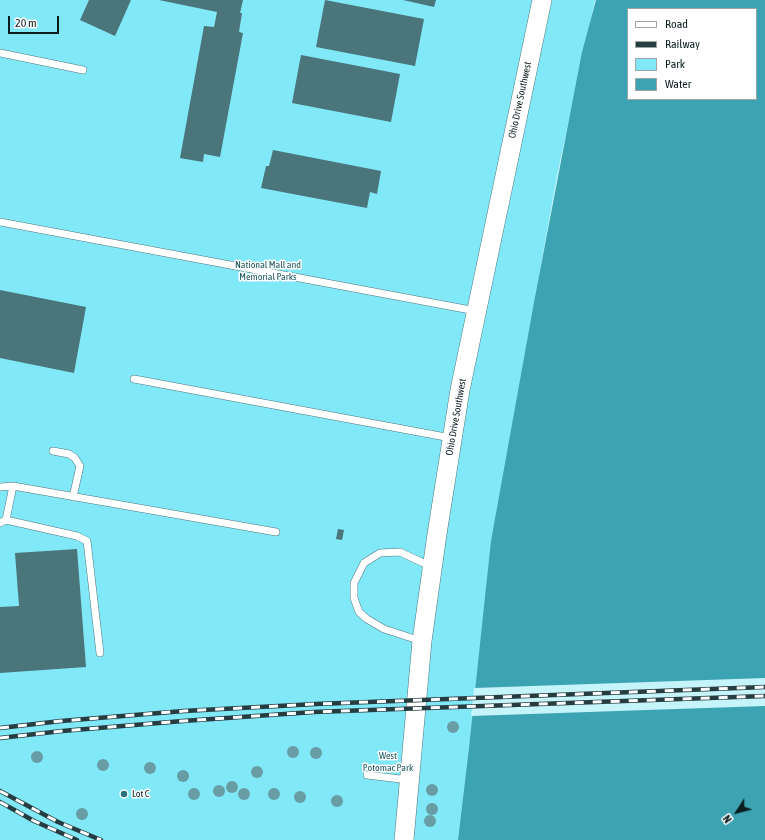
<!DOCTYPE html>
<style>
body{margin:0}
#map{position:relative;width:765px;height:840px;overflow:hidden;background:#c5f4fb;font-family:"Asap Condensed",sans-serif}
canvas{display:block}
.legend{position:absolute;left:627px;top:8px;width:130px;height:92px;box-sizing:border-box;background:#fff;border:1px solid #9da4a5;margin:0;padding:5px 7px;list-style:none;font-size:12px;color:#0b1c1f}
.legend li{display:flex;align-items:center;gap:8px;height:20px}
.legend b{width:20px;border:1px solid #9da4a5}
.north{position:absolute;left:717px;top:792px;width:40px;height:40px;-webkit-text-stroke:3px #fff;paint-order:stroke;rotate:234deg;font-size:11px;font-weight:700;line-height:16px;text-align:center;color:#0b1c1f}
.north::after{content:'';display:block;margin:auto;width:14px;height:18px;background:#0b1c1f;clip-path:polygon(50% 0,100% 100%,50% 72%,0 100%)}
.scale{position:absolute;left:8px;top:16px;width:51px;height:18px;box-sizing:border-box;border:2px solid #0b1c1f;border-top:0;padding-left:5px;font-size:12px;line-height:14px;white-space:nowrap;color:#0b1c1f;-webkit-text-stroke:3px #fff;paint-order:stroke}
</style>
<div id="map">
<canvas width="765" height="840"></canvas>
<ul class="legend">
<li><b style="height:5px;background:#fff"></b>Road</li>
<li><b style="height:5px;background:#273c40"></b>Railway</li>
<li><b style="height:11px;background:#81e8f7"></b>Park</li>
<li><b style="height:11px;background:#3ba3b1"></b>Water</li>
</ul>
<div class="north">N</div>
<div class="scale">20 m</div>
</div>
<script>
const g = document.querySelector('canvas').getContext('2d');
g.lineJoin = 'round';
function fill(path, color) {
  g.fillStyle = color;
  g.fill(path, 'evenodd');
}
function shape(rows) {
  const path = new Path2D();
  for (const r of rows) {
    path.moveTo(r[0], r[1]);
    for (let i = 2; i < r.length; i += 2) path.lineTo(r[i], r[i + 1]);
  }
  return path;
}
function trace(path, color, width, dash) {
  g.strokeStyle = color;
  g.lineWidth = width;
  g.lineCap = dash ? 'butt' : 'round';
  g.setLineDash(dash || []);
  g.stroke(path);
}
function drawText(font, color, halo, rows, align = 'center') {
  g.font = font + ' "Asap Condensed",sans-serif';
  g.lineWidth = 3;
  g.setLineDash([]);
  g.textBaseline = 'middle';
  g.strokeStyle = halo;
  g.fillStyle = color;
  for (const [text, x, y, turn = 0] of rows) {
    g.save();
    g.translate(x, y);
    g.rotate((+turn || 0) * Math.PI / 180);
    g.textAlign = isNaN(turn) ? turn : align;
    if (halo) g.strokeText(text, 0, 0);
    g.fillText(text, 0, 0);
    g.restore();
  }
}
const green = shape([
 [0,0,595,0,557,175,511,431,477,676,458,840,0,840]
]);
const water = shape([
 [596,0,765,0,765,840,458,840,469,747,491,541,534,302,582,52],
 [628,9,756,9,756,99,628,99]
]);
const pier = shape([
 [765,678,765,706,471,716,474,688]
]);
const building = shape([
 [89,0,131,0,115,36,80,20],
 [159,0,243,0,240,13,242,13,239,32,243,33,220,157,204,154,203,162,180,158,204,26,214,27,217,12],
 [325,0,424,19,415,66,316,47],
 [403,0,436,0,434,7],
 [301,55,400,74,391,122,292,103],
 [273,150,381,171,377,194,370,192,367,208,261,188,266,166,269,166],
 [0,290,86,307,74,373,0,358],
 [338,529,344,530,342,540,336,539],
 [77,549,86,667,0,673,0,607,19,606,15,553]
]);
const service = shape([
 [0,53,83,70],
 [0,222,476,311],
 [134,379,451,438],
 [53,451,69,454,75,458,80,466,73,497],
 [0,487,13,486,276,532],
 [6,520,77,536,87,541,100,653],
 [0,523,6,520,13,486],
 [421,641,384,629,367,619,359,612,354,598,354,583,364,563,380,553,400,552,432,567],
 [367,775,409,780]
]);
const tertiary = shape([
 [404,840,422,641,437,534,460,390,542,0]
]);
const rail = shape([
 [0,728,61,721,184,711,316,704,765,687],
 [0,738,62,731,183,721,314,712,765,696],
 [0,791,58,822,101,840],
 [0,802,34,821,77,840]
]);
const trees = [
 [453,727],
 [293,752],
 [316,753],
 [37,757],
 [103,765],
 [150,768],
 [257,772],
 [183,776],
 [232,787],
 [432,790],
 [219,791],
 [194,794],
 [244,794],
 [274,794],
 [300,797],
 [337,801],
 [432,809],
 [82,814],
 [430,821]
];
const markers = [
 [124,794,4,"#2b737d"]
];
const streetNames = [
 ["Ohio Drive Southwest",520,100,-78],
 ["Ohio Drive Southwest",456,417,-80]
];
const parkNames = [
 ["National Mall and",268,265],
 ["Memorial Parks",268,277],
 ["West",388,756],
 ["Potomac Park",388,768]
];
const poiNames = [
 ["Lot C",132,794]
];
fill(green, '#81e8f7');
fill(water, '#3ba3b1');
fill(pier, '#c5f4fb');
fill(building, '#4a757b');
trace(service, '#4d787e', 8);
trace(tertiary, '#4d787e', 20);
trace(service, '#fff', 7);
trace(tertiary, '#fff', 19);
trace(rail, '#273c40', 4.5);
trace(rail, '#fff', 3, [9]);
g.fillStyle = '#689da5';
for (const [x, y] of trees) {
  g.beginPath();
  g.arc(x, y, 6, 0, 2 * Math.PI);
  g.fill();
}
for (const [x, y, r, color] of markers) {
  const dot = new Path2D();
  dot.arc(x, y, r, 0, 2 * Math.PI);
  g.fillStyle = color;
  g.fill(dot);
  trace(dot, '#fff', 1.5);
}
drawText('10px', '#0b1c1f', '#fff', streetNames);
drawText('10px', '#1c565e', '#fff', parkNames);
drawText('10px', '#0b1c1f', '#fff', poiNames, 'left');
</script>
